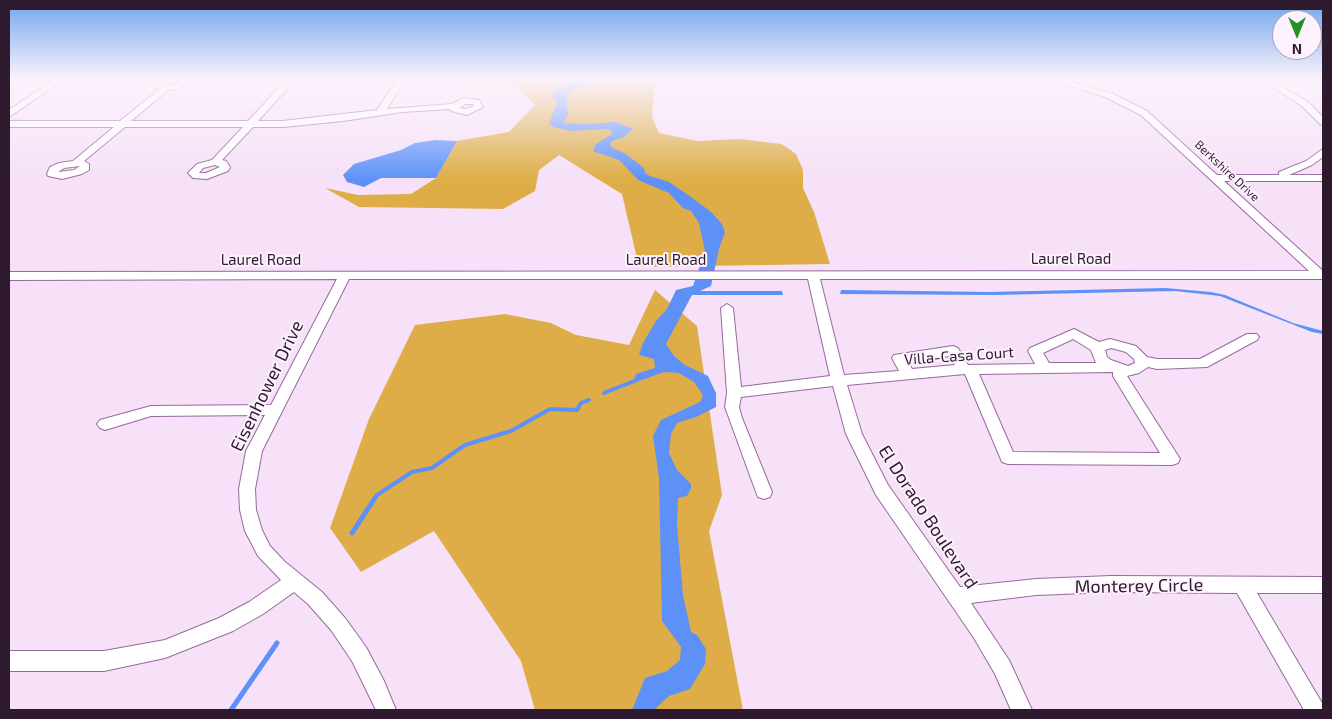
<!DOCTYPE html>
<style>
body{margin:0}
#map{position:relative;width:1332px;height:719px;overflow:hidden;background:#f6e1f8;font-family:"Exo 2",sans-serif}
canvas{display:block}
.frame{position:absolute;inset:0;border:10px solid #2d1a2f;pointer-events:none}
.north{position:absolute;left:1272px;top:10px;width:50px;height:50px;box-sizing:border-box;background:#fdf2fe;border:1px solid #aa9cab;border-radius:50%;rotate:180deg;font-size:14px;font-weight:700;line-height:20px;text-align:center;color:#2d1a2f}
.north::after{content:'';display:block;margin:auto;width:18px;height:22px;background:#239421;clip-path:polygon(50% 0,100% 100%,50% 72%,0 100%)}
</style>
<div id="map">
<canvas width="1332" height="719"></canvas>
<div class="frame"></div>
<div class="north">N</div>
</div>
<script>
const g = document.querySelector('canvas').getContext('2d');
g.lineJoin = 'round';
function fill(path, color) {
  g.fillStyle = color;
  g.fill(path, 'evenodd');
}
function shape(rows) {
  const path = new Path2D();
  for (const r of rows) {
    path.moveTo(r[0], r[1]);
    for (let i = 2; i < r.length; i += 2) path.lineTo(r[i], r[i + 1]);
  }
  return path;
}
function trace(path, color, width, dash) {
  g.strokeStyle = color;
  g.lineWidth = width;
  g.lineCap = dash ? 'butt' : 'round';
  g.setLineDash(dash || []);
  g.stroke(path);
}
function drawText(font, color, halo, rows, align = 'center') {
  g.font = font + ' "Exo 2",sans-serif';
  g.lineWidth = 4;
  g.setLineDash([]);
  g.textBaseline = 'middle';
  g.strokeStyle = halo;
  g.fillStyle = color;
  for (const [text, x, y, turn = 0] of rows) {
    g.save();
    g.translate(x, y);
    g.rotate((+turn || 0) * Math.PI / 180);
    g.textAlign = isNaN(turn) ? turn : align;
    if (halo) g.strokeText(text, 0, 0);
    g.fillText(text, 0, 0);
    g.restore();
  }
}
const forest = shape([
 [475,79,655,79,652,117,659,133,697,141,740,139,782,144,796,154,803,170,803,188,814,212,830,264,639,267,622,194,559,155,539,170,535,191,503,209,359,207,325,188,358,195,411,194,436,178,457,141,509,132,535,105,514,85,471,83],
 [655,290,697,326,722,495,709,531,743,710,535,710,521,661,434,531,361,572,330,528,369,419,415,325,505,314,551,323,576,335,629,345]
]);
const water = shape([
 [579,79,591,79,591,85,573,90,566,95,568,114,564,123,588,124,616,122,633,129,624,137,612,141,610,144,612,148,623,152,644,168,645,173,650,176,669,182,691,197,711,212,722,224,725,232,719,249,711,286,700,291,782,291,783,295,692,295,666,344,674,356,685,365,708,376,716,393,716,407,696,417,677,423,671,434,669,453,677,470,691,484,691,488,687,496,678,498,677,525,683,595,691,632,697,635,706,649,705,664,690,689,669,696,654,710,632,710,645,678,667,671,680,660,681,647,662,621,659,478,653,436,661,420,700,402,703,395,694,382,679,373,664,372,633,383,636,374,655,368,654,359,639,355,643,343,656,321,667,309,676,290,693,286,705,251,699,223,691,211,683,208,669,193,638,180,619,160,593,151,596,144,612,134,612,131,608,129,571,131,553,127,549,123,557,103,552,96,555,91,564,86,578,83],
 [435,140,457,141,436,178,381,178,364,187,347,182,343,175,354,164,401,150,415,143],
 [1165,288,1211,292,1225,295,1293,323,1323,331,1323,334,1312,332,1220,296,1175,291,995,295,840,294,841,290,988,292]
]);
const streamFar1 = shape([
 [604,393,637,380],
 [374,499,377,495,412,472,432,468,465,445,511,431,550,409,577,410,581,403,589,400]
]);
const stream = shape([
 [352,533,375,498],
 [231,710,277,643]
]);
const minor = shape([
 [55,79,65,79,9,117,9,110,55,79],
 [179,79,187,79,189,82,178,89,168,90,131,121,248,121,287,79,296,79,258,121,283,121,377,110,398,79,406,79,387,109,452,104,464,98,479,100,483,107,467,115,451,111,450,109,402,112,343,121,283,127,253,127,222,160,226,161,230,167,228,171,207,179,193,178,188,173,197,164,212,160,243,127,125,127,84,161,89,164,89,170,82,174,62,179,48,176,47,174,50,167,59,163,73,161,114,127,9,127,9,121,120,121,160,89,156,88,156,84,173,85,180,81,179,79],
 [465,104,473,104,474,106,466,109,459,108,465,104],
 [215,165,220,167,206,173,199,173,203,168,215,165],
 [80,166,74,170,58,172,64,168,80,166],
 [1049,79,1062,79,1111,93,1147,111,1217,175,1279,175,1279,172,1306,161,1323,149,1323,157,1312,165,1289,175,1323,175,1323,181,1224,181,1323,271,1323,279,820,279,844,375,899,371,892,358,894,355,953,346,958,348,968,365,1035,364,1028,351,1030,348,1074,329,1099,342,1110,339,1136,346,1147,357,1157,359,1200,359,1247,334,1257,334,1259,337,1257,340,1207,367,1157,369,1148,367,1139,373,1127,376,1180,459,1178,463,1172,465,1008,464,1002,462,965,374,847,385,862,434,888,485,960,587,1036,579,1111,576,1323,577,1323,593,1257,593,1322,703,1323,710,1304,710,1237,593,1111,592,1036,595,971,603,1009,660,1032,710,1011,710,995,674,974,638,876,495,846,434,833,386,741,397,739,407,742,418,772,492,770,497,764,499,758,497,756,492,725,407,727,393,721,308,727,304,733,308,741,387,830,376,808,279,349,279,262,451,255,489,256,510,262,530,270,546,284,561,322,592,345,618,366,647,384,681,396,710,376,710,352,661,331,630,308,604,294,592,263,614,233,631,165,658,104,671,9,671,9,651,104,651,165,640,219,618,249,602,281,580,258,556,245,531,240,510,239,489,246,451,265,415,151,416,105,430,100,428,97,424,100,420,151,406,271,405,337,279,9,280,9,272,1309,271,1141,115,1105,97,1049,79],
 [1073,339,1091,350,1096,363,1049,363,1043,353,1073,339],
 [1111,348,1126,352,1134,359,1135,363,1128,366,1111,360,1107,357,1105,350,1111,348],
 [949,356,955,365,912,369,908,362,949,356],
 [1113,372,1113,376,1160,453,1013,452,979,374,1113,372],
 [1260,79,1270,79,1308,102,1323,117,1323,125,1320,124,1302,106,1260,79]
]);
const farStreetnames = [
 ["Berkshire Drive",1227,171,43]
];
const streetNames = [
 ["Laurel Road",1071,259],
 ["Laurel Road",261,260],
 ["Laurel Road",666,260],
 ["Villa-Casa Court",959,356,-4]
];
const nearStreetnames = [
 ["Eisenhower Drive",267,386,-64],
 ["El Dorado Boulevard",928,517,57],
 ["Monterey Circle",1139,586,-1]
];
fill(forest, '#dead47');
fill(water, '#5d91f8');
trace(streamFar1, '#5d91f8', 4);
trace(stream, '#5d91f8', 5);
trace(minor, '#97699d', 2);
fill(minor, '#fff');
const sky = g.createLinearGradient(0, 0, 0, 180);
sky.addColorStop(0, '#70a6ee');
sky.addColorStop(0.44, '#fbf2fc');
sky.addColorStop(1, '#fbf2fc00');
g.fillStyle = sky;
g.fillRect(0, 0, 1332, 180);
drawText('12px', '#2d1a2f', '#fdf2fe', farStreetnames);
drawText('15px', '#2d1a2f', '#fdf2fe', streetNames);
drawText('18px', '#2d1a2f', '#fdf2fe', nearStreetnames);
</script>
